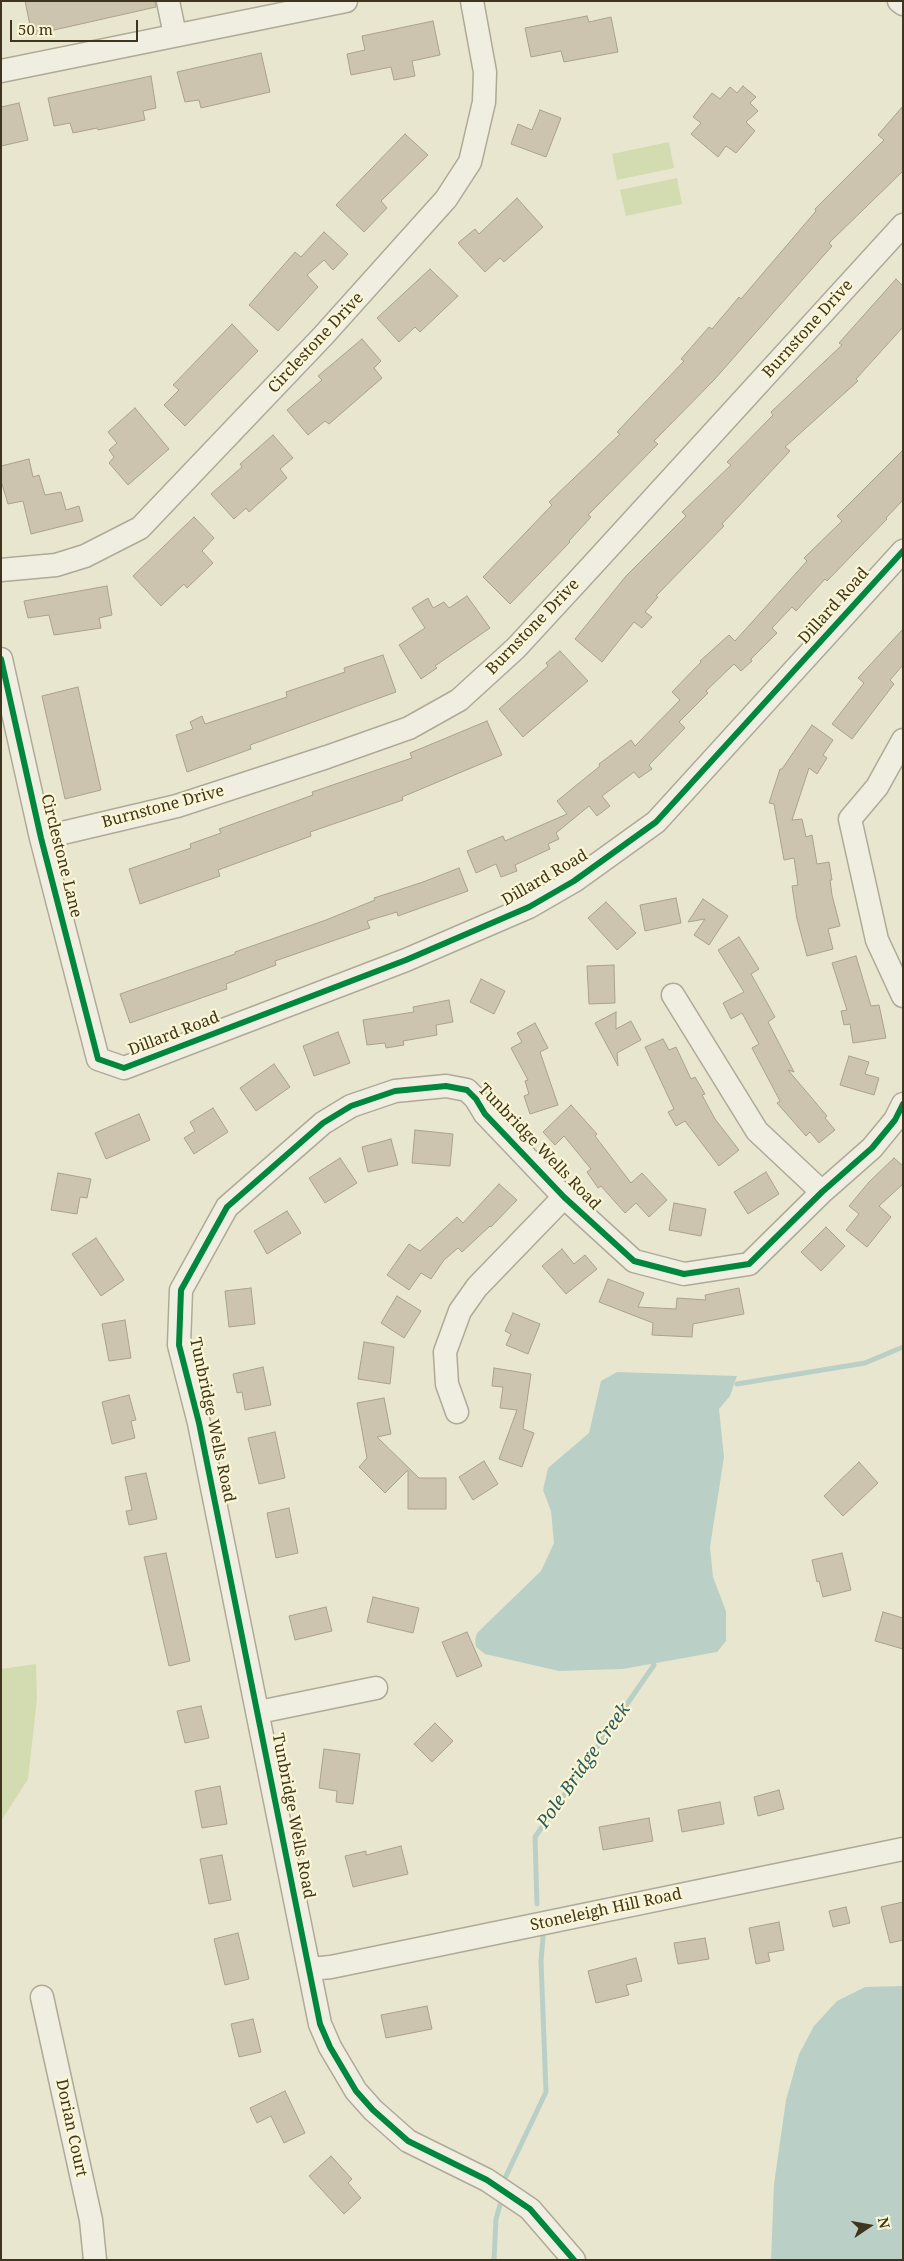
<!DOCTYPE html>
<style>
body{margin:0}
#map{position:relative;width:904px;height:2261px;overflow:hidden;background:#e9e6cf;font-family:"Noto Serif",serif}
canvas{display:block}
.frame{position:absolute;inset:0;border:2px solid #3f341d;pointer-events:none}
.north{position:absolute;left:844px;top:2201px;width:50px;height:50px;-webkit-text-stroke:4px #faf6d4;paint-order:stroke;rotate:78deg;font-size:14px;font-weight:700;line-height:20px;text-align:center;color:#3f341d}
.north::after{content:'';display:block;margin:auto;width:18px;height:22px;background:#3f341d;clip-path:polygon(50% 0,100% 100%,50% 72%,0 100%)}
.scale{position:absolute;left:10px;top:20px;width:128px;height:22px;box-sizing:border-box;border:2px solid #3f341d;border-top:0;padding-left:6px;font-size:15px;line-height:18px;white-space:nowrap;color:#3f341d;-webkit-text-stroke:4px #faf6d4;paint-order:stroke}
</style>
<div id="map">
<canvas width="904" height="2261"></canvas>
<div class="frame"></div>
<div class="north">N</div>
<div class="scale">50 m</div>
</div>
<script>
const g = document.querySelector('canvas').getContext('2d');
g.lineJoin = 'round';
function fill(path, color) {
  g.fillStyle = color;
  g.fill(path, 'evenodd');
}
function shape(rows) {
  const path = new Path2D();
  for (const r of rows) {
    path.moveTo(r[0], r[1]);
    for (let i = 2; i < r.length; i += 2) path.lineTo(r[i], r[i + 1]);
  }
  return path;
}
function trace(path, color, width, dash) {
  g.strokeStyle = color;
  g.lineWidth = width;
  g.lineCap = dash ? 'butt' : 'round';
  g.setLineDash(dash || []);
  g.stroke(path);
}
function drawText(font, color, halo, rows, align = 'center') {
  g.font = font + ' "Noto Serif",serif';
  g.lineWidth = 4.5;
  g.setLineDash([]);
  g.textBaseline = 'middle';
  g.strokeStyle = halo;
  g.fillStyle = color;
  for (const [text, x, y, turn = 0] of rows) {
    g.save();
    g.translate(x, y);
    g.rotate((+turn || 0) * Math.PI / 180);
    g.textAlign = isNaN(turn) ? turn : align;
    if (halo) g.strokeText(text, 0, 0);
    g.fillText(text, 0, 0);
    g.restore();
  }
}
const green = shape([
 [669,142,674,168,617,180,612,154],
 [677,178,682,204,626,216,620,190],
 [36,1664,37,1698,28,1779,1,1821,1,1669]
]);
const water = shape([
 [617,1372,737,1376,730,1396,719,1409,724,1457,710,1547,713,1577,726,1611,726,1641,717,1652,623,1669,559,1671,485,1654,476,1647,475,1640,477,1633,541,1571,554,1543,551,1511,543,1490,548,1468,589,1433,601,1381],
 [903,1986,903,2260,771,2260,774,2184,786,2100,799,2054,814,2026,837,2001,865,1987]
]);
const stream = shape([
 [737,1384,865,1363,903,1347],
 [537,1904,535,1837,654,1665],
 [506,2176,546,2092,541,1961,543,1937],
 [494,2260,496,2219,500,2205]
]);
const building = shape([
 [25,1,155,1,156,7,32,35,25,1],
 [587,16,589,22,611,17,618,52,564,62,561,51,531,57,525,28,587,16],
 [433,21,440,55,412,61,415,76,394,80,391,67,351,75,347,54,365,50,362,36,433,21],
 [261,53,270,92,201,108,199,100,185,102,177,72,261,53],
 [151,76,156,108,143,111,145,120,98,130,97,128,73,133,70,123,54,126,48,98,151,76],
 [743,86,756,97,750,103,758,111,746,122,755,131,736,153,726,146,718,157,691,134,701,123,693,117,712,93,720,99,730,87,737,93,743,86],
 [19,103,28,140,1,146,1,107,19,103],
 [903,106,903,171,829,243,832,246,714,380,654,441,658,444,588,515,591,517,569,541,570,542,510,604,483,577,552,505,549,502,620,434,617,432,684,361,681,359,709,327,712,329,739,297,741,299,816,211,815,209,884,140,878,135,903,106],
 [540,110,561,118,546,157,511,144,518,124,532,130,540,110],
 [405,134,428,155,381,201,387,208,364,232,336,205,405,134],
 [517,198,543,227,504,262,500,258,485,272,458,243,475,229,479,234,517,198],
 [324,232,348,254,333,270,324,260,307,275,318,287,278,331,249,305,295,252,301,257,324,232],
 [430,269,458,296,420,332,415,327,399,342,377,318,430,269],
 [896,279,903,286,903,327,856,379,858,381,785,447,790,451,722,524,724,526,656,596,658,597,645,612,652,617,642,628,634,622,602,662,575,639,626,576,686,516,682,512,731,465,727,462,773,415,771,412,842,345,839,343,896,279],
 [232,324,258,351,185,426,164,405,179,390,173,385,232,324],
 [362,339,381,361,374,368,382,378,329,424,325,421,308,435,287,410,322,380,318,376,362,339],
 [135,408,169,449,128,485,109,463,114,457,109,450,117,443,108,432,135,408],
 [273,435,293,458,280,469,287,478,249,512,246,508,234,519,211,494,242,467,240,464,273,435],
 [903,450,903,500,886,518,887,519,827,581,825,579,796,611,792,607,772,628,777,633,751,659,752,661,741,671,734,664,706,691,708,693,679,722,685,728,649,765,652,769,639,778,634,772,602,796,610,806,597,816,589,806,556,833,559,839,548,844,550,849,515,865,517,871,501,877,496,864,476,873,467,851,503,836,505,841,567,814,557,801,600,766,599,764,631,740,635,746,680,700,672,692,701,662,700,661,729,635,735,641,807,561,804,558,842,521,837,516,903,450],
 [29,459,33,477,39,475,45,495,61,492,66,510,79,506,83,521,31,534,23,501,8,504,1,481,1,466,29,459],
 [194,517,214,538,202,551,213,563,187,588,184,584,161,606,133,576,194,517],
 [107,586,112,615,99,618,101,628,54,635,49,615,28,618,24,601,107,586],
 [467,596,490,628,435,666,437,668,421,679,399,645,425,628,412,608,428,598,433,608,444,602,449,608,467,596],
 [903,629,903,665,890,680,894,684,852,739,832,724,864,683,858,678,903,629],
 [560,651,588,681,523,737,499,709,548,666,546,663,560,651],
 [383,655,396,692,250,745,251,749,187,772,176,735,193,729,190,722,202,716,205,724,287,697,286,692,345,672,344,668,383,655],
 [78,687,101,790,65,799,42,696,78,687],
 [487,721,502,755,402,797,403,800,310,832,311,836,218,870,220,876,140,904,129,869,191,848,190,844,221,833,219,829,313,795,312,792,412,758,410,753,487,721],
 [812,725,833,740,823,755,827,758,817,774,809,768,792,820,802,819,806,837,812,835,817,864,829,862,832,880,830,880,832,895,840,926,828,929,833,949,807,956,797,919,792,886,798,885,794,858,784,860,774,804,769,803,780,769,782,769,812,725],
 [459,868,468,891,398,916,397,912,367,921,370,928,275,961,276,965,226,984,227,989,130,1023,120,994,235,954,235,952,326,920,375,900,374,898,423,882,459,868],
 [676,898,681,923,645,931,640,905,676,898],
 [703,899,728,916,709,945,694,935,705,919,688,922,703,899],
 [606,902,636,933,617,950,588,918,606,902],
 [739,937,759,969,751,974,775,1017,768,1022,794,1072,788,1070,827,1116,825,1118,835,1130,819,1143,810,1132,806,1136,777,1103,780,1101,752,1048,759,1044,742,1013,731,1019,723,1003,744,992,718,950,739,937],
 [856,956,871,1006,879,1005,886,1038,853,1043,850,1024,844,1025,841,1011,847,1010,832,963,856,956],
 [614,965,615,1003,589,1004,587,966,614,965],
 [481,979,505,991,494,1014,470,1002,481,979],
 [449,1000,453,1022,436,1025,437,1035,403,1041,404,1045,386,1048,385,1043,367,1045,363,1020,414,1012,413,1007,449,1000],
 [616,1012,616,1029,631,1021,641,1040,617,1053,618,1066,595,1023,616,1012],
 [535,1023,548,1048,540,1052,558,1105,530,1114,524,1096,529,1094,525,1081,528,1080,511,1048,522,1042,517,1033,535,1023],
 [338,1032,350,1063,314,1076,303,1046,338,1032],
 [663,1039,669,1050,676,1047,691,1079,695,1077,705,1094,702,1095,715,1119,739,1150,719,1166,685,1121,676,1126,668,1112,674,1109,645,1047,663,1039],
 [849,1056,869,1062,865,1074,879,1078,874,1095,840,1085,849,1056],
 [274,1064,290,1087,256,1111,240,1088,274,1064],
 [571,1105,597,1134,595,1136,631,1183,642,1173,667,1200,649,1217,636,1203,625,1213,601,1186,598,1188,587,1172,591,1169,564,1136,555,1145,543,1132,571,1105],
 [213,1108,228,1132,194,1154,184,1138,195,1131,190,1122,213,1108],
 [139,1114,150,1140,106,1159,95,1133,139,1114],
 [415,1130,453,1134,450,1166,412,1163,415,1130],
 [391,1139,398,1165,368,1172,362,1147,391,1139],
 [340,1158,357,1183,325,1203,309,1178,340,1158],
 [894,1158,903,1166,903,1184,879,1206,891,1217,867,1247,846,1230,859,1214,849,1206,869,1182,894,1158],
 [766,1172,779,1194,748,1214,734,1192,766,1172],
 [58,1173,91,1179,87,1198,80,1197,77,1214,51,1210,58,1173],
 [499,1184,517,1200,491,1227,490,1226,462,1252,458,1248,444,1260,431,1279,421,1273,409,1290,387,1275,409,1244,420,1251,457,1217,463,1223,499,1184],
 [674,1203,706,1209,701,1236,669,1230,674,1203],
 [287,1211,301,1233,267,1254,254,1231,287,1211],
 [826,1227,845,1246,821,1271,801,1252,826,1227],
 [96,1238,124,1280,101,1296,72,1254,96,1238],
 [562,1249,574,1264,585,1255,597,1269,566,1294,542,1266,562,1249],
 [608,1279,644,1293,638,1307,676,1309,677,1298,706,1300,705,1295,739,1288,744,1314,693,1324,692,1337,652,1335,653,1323,599,1302,608,1279],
 [251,1288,255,1324,229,1327,225,1291,251,1288],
 [397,1296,421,1311,404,1338,381,1323,397,1296],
 [513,1313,540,1324,528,1354,506,1345,511,1334,505,1331,513,1313],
 [125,1320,131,1358,109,1361,102,1324,125,1320],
 [364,1342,394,1347,390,1384,358,1379,364,1342],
 [263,1367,271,1405,245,1410,242,1392,237,1393,233,1374,263,1367],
 [494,1368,531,1374,523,1429,534,1433,522,1467,499,1459,517,1410,500,1408,503,1387,492,1386,494,1368],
 [129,1395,136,1420,131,1421,135,1438,112,1444,102,1402,129,1395],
 [384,1398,391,1434,377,1437,419,1478,446,1478,446,1509,408,1509,408,1470,385,1493,359,1467,367,1458,357,1403,384,1398],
 [275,1432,285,1478,259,1484,248,1438,275,1432],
 [484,1461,498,1484,473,1500,459,1477,484,1461],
 [859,1462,878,1483,843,1516,824,1496,859,1462],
 [146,1473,157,1519,129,1525,126,1511,132,1510,125,1477,146,1473],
 [289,1508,298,1553,276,1558,267,1513,289,1508],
 [166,1553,190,1661,169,1666,144,1557,166,1553],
 [842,1553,851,1590,823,1597,819,1581,817,1582,812,1560,842,1553],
 [373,1597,419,1608,413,1633,367,1622,373,1597],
 [326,1607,332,1631,295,1640,289,1616,326,1607],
 [883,1612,903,1618,903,1649,875,1641,883,1612],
 [467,1632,482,1666,457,1677,442,1642,467,1632],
 [201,1706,209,1738,185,1743,177,1711,201,1706],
 [435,1723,453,1741,432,1762,414,1744,435,1723],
 [324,1749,360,1754,353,1804,336,1802,337,1791,319,1788,324,1749],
 [220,1786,227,1824,202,1828,195,1791,220,1786],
 [779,1790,784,1809,758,1816,754,1797,779,1790],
 [720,1802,724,1824,682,1832,678,1810,720,1802],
 [649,1818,653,1841,603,1850,599,1827,649,1818],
 [401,1846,408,1874,353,1887,345,1856,366,1851,366,1855,401,1846],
 [222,1855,231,1900,209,1904,200,1859,222,1855],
 [903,1902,903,1940,890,1943,881,1907,903,1902],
 [846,1907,850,1923,833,1927,829,1911,846,1907],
 [779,1922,784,1950,768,1953,770,1961,756,1964,749,1928,779,1922],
 [238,1933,249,1979,225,1985,214,1939,238,1933],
 [705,1938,709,1959,678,1964,674,1943,705,1938],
 [636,1958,642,1981,626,1985,629,1995,596,2003,588,1971,636,1958],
 [427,2006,432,2029,386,2038,381,2015,427,2006],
 [253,2019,261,2052,239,2057,231,2024,253,2019],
 [285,2091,305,2133,284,2143,271,2116,257,2123,250,2108,285,2091],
 [331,2156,352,2179,348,2183,361,2198,344,2214,309,2176,331,2156]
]);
const minor = shape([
 [168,1,175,35],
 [899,1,903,4],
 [1,71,346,1],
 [1,570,56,565,85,556,140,528,323,336,446,199,470,162,484,102,485,72,472,1],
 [1,659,41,838,98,1059,124,1068,406,960,529,907,574,881,656,822,903,551],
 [903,740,877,787,850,819,877,940,903,996],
 [41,838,177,806,327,757,409,728,459,700,516,648,598,559,903,225],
 [673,995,757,1131,822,1192],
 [457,1412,447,1384,445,1352,460,1311,477,1287,564,1197],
 [259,1712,376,1688],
 [310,1969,331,1967,903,1849],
 [42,1997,91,2220,95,2260],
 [574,2260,530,2209,487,2180,408,2141,373,2110,356,2091,330,2047,320,2024,199,1423,179,1345,181,1290,227,1207,323,1123,351,1106,395,1091,446,1086,467,1090,476,1099,485,1114,564,1197,634,1261,684,1274,749,1264,822,1192,872,1148,895,1120,903,1104]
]);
const cycleway = shape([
 [1,659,41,838,98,1059,124,1068,406,960,529,907,574,881,656,822,903,551],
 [574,2260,530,2209,487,2180,408,2141,373,2110,356,2091,330,2047,320,2024,199,1423,179,1345,181,1290,227,1207,323,1123,351,1106,395,1091,446,1086,467,1090,476,1099,485,1114,564,1197,634,1261,684,1274,749,1264,822,1192,872,1148,895,1120,903,1104]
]);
const streetNames = [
 ["Burnstone Drive",808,329,-48],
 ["Circlestone Drive",316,343,-47],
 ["Dillard Road",834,606,-48],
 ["Burnstone Drive",533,627,-46],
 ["Burnstone Drive",163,807,-15],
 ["Circlestone Lane",61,856,76],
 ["Dillard Road",545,878,-30],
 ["Dillard Road",174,1034,-21],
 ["Tunbridge Wells Road",539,1147,46],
 ["Tunbridge Wells Road",212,1420,78],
 ["Tunbridge Wells Road",293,1816,79],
 ["Stoneleigh Hill Road",606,1910,-12],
 ["Dorian Court",71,2128,78]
];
const waterNames = [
 ["Pole Bridge Creek",584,1766,-55]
];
fill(green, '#d2dcb0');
fill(water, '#bad0c7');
trace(stream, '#bad0c7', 5);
fill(building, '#cdc4af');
trace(building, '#aaa18d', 1);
trace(minor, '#aeaa97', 25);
trace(minor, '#f0eee1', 22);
trace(cycleway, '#00873e', 6);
drawText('16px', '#3f341d', '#faf6d4', streetNames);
drawText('italic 18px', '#2a5a61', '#faf6d4', waterNames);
</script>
